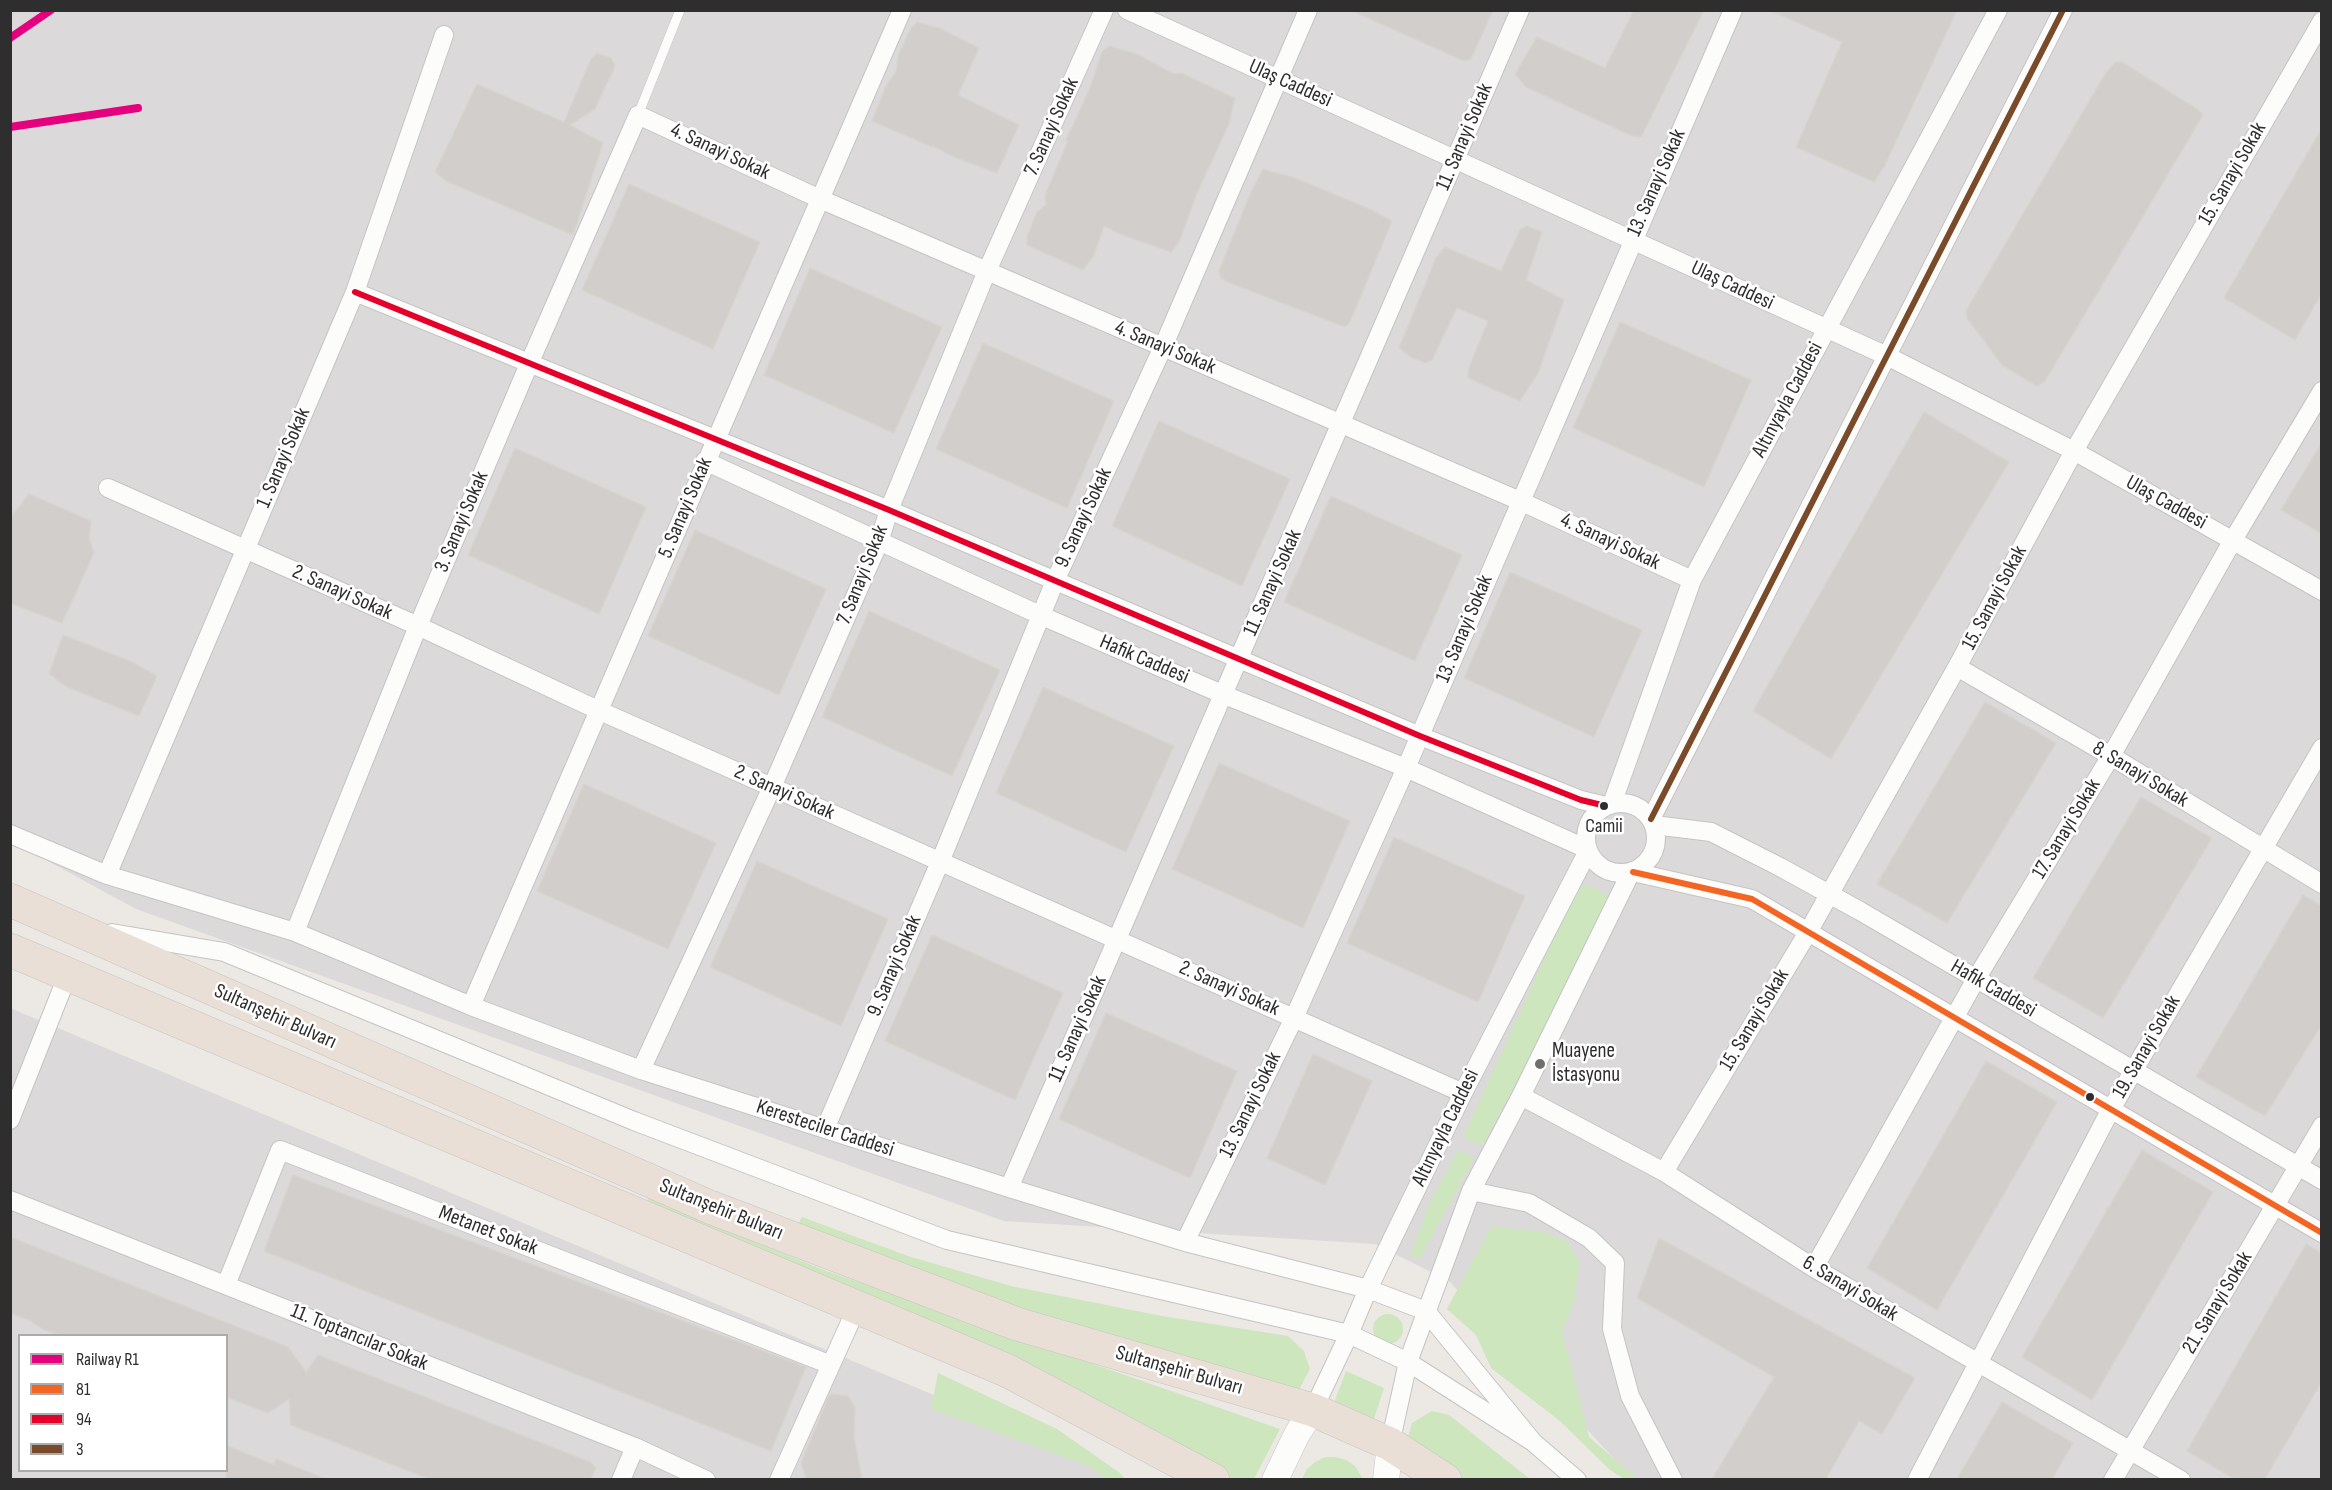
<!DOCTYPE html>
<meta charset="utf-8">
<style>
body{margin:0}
#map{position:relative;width:2332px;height:1490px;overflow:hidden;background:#ece8e4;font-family:"Sofia Sans Condensed",sans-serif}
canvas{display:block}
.frame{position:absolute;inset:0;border:12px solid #2e2e2e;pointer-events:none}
.legend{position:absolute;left:18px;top:1334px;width:210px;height:138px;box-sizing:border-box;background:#fff;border:2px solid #ababab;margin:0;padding:8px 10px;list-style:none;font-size:18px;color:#2e2e2e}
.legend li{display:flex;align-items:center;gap:12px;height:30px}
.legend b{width:30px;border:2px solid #ababab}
</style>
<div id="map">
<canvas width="2332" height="1490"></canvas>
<div class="frame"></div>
<ul class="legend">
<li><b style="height:8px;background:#e5007d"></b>Railway R1</li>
<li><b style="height:8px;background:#f26522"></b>81</li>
<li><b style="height:8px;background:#e4002b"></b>94</li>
<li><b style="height:8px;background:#7a4b2a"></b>3</li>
</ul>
</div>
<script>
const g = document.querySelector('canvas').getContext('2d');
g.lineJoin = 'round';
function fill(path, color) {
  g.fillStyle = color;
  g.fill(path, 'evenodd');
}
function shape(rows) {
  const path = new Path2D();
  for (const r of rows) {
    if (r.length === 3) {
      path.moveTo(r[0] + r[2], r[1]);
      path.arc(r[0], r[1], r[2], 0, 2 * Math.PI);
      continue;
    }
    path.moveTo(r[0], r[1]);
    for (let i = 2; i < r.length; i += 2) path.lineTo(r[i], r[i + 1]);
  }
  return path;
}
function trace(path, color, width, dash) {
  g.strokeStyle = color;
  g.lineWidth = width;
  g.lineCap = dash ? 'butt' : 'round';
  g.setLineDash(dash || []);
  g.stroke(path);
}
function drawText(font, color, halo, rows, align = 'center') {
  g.font = font + ' "Sofia Sans Condensed",sans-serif';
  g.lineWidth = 5;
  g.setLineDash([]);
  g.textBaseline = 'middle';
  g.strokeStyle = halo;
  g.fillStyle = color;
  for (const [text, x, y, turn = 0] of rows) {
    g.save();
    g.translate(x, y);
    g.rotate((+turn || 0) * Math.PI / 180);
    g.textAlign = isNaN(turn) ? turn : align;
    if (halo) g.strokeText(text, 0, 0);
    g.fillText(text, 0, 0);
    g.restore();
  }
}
const industrial = shape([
 [10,11,2321,11,2321,1479,1633,1479,1449,1281,1375,1244,1004,1221,136,909,11,841],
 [10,1008,1120,1473,1119,1479,11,1479],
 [20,1336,226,1336,226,1470,20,1470]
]);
const green = shape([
 [1589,885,1615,900,1482,1146,1463,1137,1577,887],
 [1458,1150,1474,1158,1420,1258,1410,1257,1429,1204],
 [648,1198,824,1270,1280,1429,1254,1479,1231,1479,1136,1428,646,1211],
 [802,1217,908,1256,1011,1286,1162,1316,1288,1336,1304,1351,1310,1369,1299,1390,1161,1357,795,1230],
 [1491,1226,1543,1232,1566,1240,1579,1262,1575,1299,1562,1331,1589,1437,1638,1479,1624,1479,1610,1470,1560,1421,1491,1368,1476,1335,1447,1309],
 [1388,1329,15],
 [1346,1371,1384,1388,1372,1425,1332,1408],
 [938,1373,1057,1429,1120,1473,1125,1479,1107,1479,1089,1466,931,1409],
 [1432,1411,1449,1415,1530,1479,1450,1479,1407,1441,1412,1423],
 [1325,1457,1336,1457,1346,1460,1355,1466,1363,1479,1302,1479,1307,1469,1315,1462]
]);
const building = shape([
 [1350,10,1493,10,1471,59,1464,61,1350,10],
 [1634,10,1704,10,1641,137,1632,136,1526,87,1515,74,1537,37,1605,68,1634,10],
 [1769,10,1957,10,1884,167,1874,182,1796,147,1842,42,1769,10],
 [917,22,939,28,979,48,958,95,1019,125,997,173,954,157,933,146,932,147,872,121,886,86,896,71,898,56,911,28,917,22],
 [1109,46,1137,54,1174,74,1181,73,1235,98,1229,124,1197,193,1180,240,1171,252,1122,235,1104,226,1094,255,1083,270,1027,245,1027,237,1037,212,1046,205,1045,195,1068,141,1066,140,1090,88,1102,52,1109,46],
 [597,53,611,58,615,66,595,109,570,125,603,143,573,235,446,181,435,172,477,84,564,122,591,59,597,53],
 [2115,62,2122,62,2197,109,2203,115,2045,381,2037,386,2002,365,1967,318,1966,311,2104,76,2115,62],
 [2322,128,2322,293,2295,340,2224,298,2322,128],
 [1263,169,1295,178,1372,210,1392,221,1350,322,1345,327,1230,283,1221,278,1219,271,1250,194,1263,169],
 [629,184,760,242,713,349,582,290,629,184],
 [1527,226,1542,232,1526,280,1564,300,1538,373,1520,401,1468,378,1468,370,1488,321,1457,308,1432,360,1425,363,1411,357,1399,348,1436,258,1445,247,1501,271,1520,230,1527,226],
 [810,268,942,327,894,433,764,375,810,268],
 [1620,322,1751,380,1704,487,1573,428,1620,322],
 [983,343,1114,401,1067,508,936,449,983,343],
 [1924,412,2009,462,1831,759,1753,711,1924,412],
 [1159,421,1290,479,1242,586,1112,526,1159,421],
 [2322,442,2322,534,2281,510,2322,442],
 [515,448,646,507,599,614,468,555,515,448],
 [29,494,91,521,89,539,94,553,62,623,10,603,10,518,29,494],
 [1331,496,1462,555,1415,661,1284,602,1331,496],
 [695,530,826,589,779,695,648,636,695,530],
 [1510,572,1642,630,1594,737,1464,678,1510,572],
 [869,611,1000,670,952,776,822,717,869,611],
 [63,635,130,661,157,676,139,716,67,687,49,674,63,635],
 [1043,687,1174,746,1126,852,996,793,1043,687],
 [1985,702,2056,743,1947,923,1877,884,1985,702],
 [1219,763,1350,821,1303,928,1172,869,1219,763],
 [584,784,716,843,668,949,537,891,584,784],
 [2141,797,2212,838,2103,1018,2033,978,2141,797],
 [1394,837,1525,896,1478,1002,1347,943,1394,837],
 [757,861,888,919,841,1026,710,967,757,861],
 [2303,895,2322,906,2322,1024,2265,1116,2196,1077,2303,895],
 [932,935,1063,993,1015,1100,885,1041,932,935],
 [1106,1013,1237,1071,1190,1178,1059,1119,1106,1013],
 [1313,1054,1372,1081,1325,1185,1267,1158,1313,1054],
 [1986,1061,2057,1102,1937,1310,1867,1268,1986,1061],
 [2142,1150,2213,1192,2092,1400,2022,1357,2142,1150],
 [293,1175,806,1367,771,1451,264,1251,293,1175],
 [10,1237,288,1347,306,1372,318,1355,590,1462,596,1468,591,1479,429,1479,291,1425,289,1399,268,1413,226,1397,226,1335,60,1335,44,1330,29,1320,10,1313,10,1237],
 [1659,1238,1915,1378,1882,1434,1859,1421,1826,1479,1712,1479,1774,1377,1637,1298,1659,1238],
 [2306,1244,2322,1253,2322,1381,2265,1479,2234,1479,2187,1451,2306,1244],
 [832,1394,848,1396,855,1407,854,1438,862,1479,806,1479,801,1463,829,1396,832,1394],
 [2002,1402,2073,1443,2052,1479,1957,1479,2002,1402],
 [226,1445,274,1465,276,1459,326,1479,226,1479,226,1445]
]);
const lane = shape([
 [638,115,680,10]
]);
const street = shape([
 [1127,10,1887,356,2074,451,2322,591],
 [355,292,889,510,1420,736,1581,800,1606,806],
 [705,461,1042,616,1222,694,1406,768,1587,849],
 [108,488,418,626,600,711,1463,1093],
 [1957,667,2111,756,2322,884],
 [1621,838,35],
 [1612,804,1692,580,1998,10],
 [1651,819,2063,10],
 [1654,825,1711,832,1780,867,1860,911,2322,1180],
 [10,834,107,875,295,932,471,1006,641,1070,1009,1188,1185,1242,1368,1289,1426,1311,1533,1442],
 [1633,872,1752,899,2322,1233],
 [107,875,355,292,444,35],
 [295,932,418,626,529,364,638,115,820,199,1520,501,1692,580],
 [112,933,224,952,634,1121,947,1240,1349,1334,1408,1362,1533,1442,1577,1480],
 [471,1006,902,10],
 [641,1070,772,787,879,542,889,510,987,271,1104,10],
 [1521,1096,1664,1172,1814,1268,2181,1480],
 [10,1120,68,974],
 [825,1129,940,862,1055,581,1163,347,1308,10],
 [1664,1172,1807,934,1957,667,2074,451,2322,21],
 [1009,1188,1520,10],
 [1471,1191,1529,1203,1589,1238,1615,1263,1612,1329,1630,1396,1673,1480],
 [10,1200,635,1447,706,1480],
 [1185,1242,1294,1018,1406,768,1733,10],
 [1814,1268,1976,979,2111,756,2233,540,2322,391],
 [226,1285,280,1150,831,1365],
 [1313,1410,1349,1334,1368,1289,1463,1093,1588,851],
 [1390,1444,1408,1362,1471,1191,1521,1096,1631,872],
 [621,1480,635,1447],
 [779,1480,857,1307],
 [1917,1480,2110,1111,2322,748],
 [2113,1480,2322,1126]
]);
const secondary = shape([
 [1275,1480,1297,1434,1313,1410],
 [1386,1480,1390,1444]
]);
const highway = shape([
 [10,900,710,1207,1017,1324,1313,1410,1390,1444,1445,1480],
 [10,950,1008,1371,1213,1480]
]);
const bus1 = shape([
 [1633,872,1752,899,2322,1233]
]);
const bus2 = shape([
 [355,292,889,510,1420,736,1581,800,1606,806]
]);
const bus3 = shape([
 [1651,819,2063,10]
]);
const rail1 = shape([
 [10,38,51,10],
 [10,127,138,108]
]);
const markers = [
 [1604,806,5,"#2e2e2e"],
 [1540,1064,6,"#706f6e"],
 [2090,1097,5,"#2e2e2e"]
];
const busNames = [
 ["Camii",1604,827]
];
const streetNames = [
 ["Ulaş Caddesi",1290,84,24],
 ["7. Sanayi Sokak",1052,127,-66],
 ["11. Sanayi Sokak",1465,137,-67],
 ["4. Sanayi Sokak",720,152,25],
 ["15. Sanayi Sokak",2233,174,-60],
 ["13. Sanayi Sokak",1657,183,-66],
 ["Ulaş Caddesi",1732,286,25],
 ["4. Sanayi Sokak",1165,348,23],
 ["Altınyayla Caddesi",1788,400,-62],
 ["1. Sanayi Sokak",284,458,-67],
 ["Ulaş Caddesi",2166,503,29],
 ["5. Sanayi Sokak",686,508,-67],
 ["9. Sanayi Sokak",1084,518,-65],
 ["3. Sanayi Sokak",462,522,-67],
 ["4. Sanayi Sokak",1610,542,25],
 ["7. Sanayi Sokak",863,575,-68],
 ["11. Sanayi Sokak",1273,583,-66],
 ["2. Sanayi Sokak",342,593,24],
 ["15. Sanayi Sokak",1995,598,-62],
 ["13. Sanayi Sokak",1465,629,-67],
 ["Hafik Caddesi",1144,660,23],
 ["8. Sanayi Sokak",2140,775,31],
 ["2. Sanayi Sokak",784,793,24],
 ["17. Sanayi Sokak",2067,829,-59],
 ["9. Sanayi Sokak",895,966,-67],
 ["2. Sanayi Sokak",1229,989,24],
 ["Hafik Caddesi",1993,989,30],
 ["Sultanşehir Bulvarı",275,1017,24],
 ["15. Sanayi Sokak",1755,1020,-59],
 ["11. Sanayi Sokak",1078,1029,-66],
 ["19. Sanayi Sokak",2147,1047,-60],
 ["13. Sanayi Sokak",1251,1105,-64],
 ["Altınyayla Caddesi",1446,1128,-64],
 ["Keresteciler Caddesi",825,1129,18],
 ["Sultanşehir Bulvarı",721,1210,22],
 ["Metanet Sokak",488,1231,21],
 ["6. Sanayi Sokak",1850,1289,31],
 ["21. Sanayi Sokak",2218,1303,-59],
 ["11. Toptancılar Sokak",359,1338,22],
 ["Sultanşehir Bulvarı",1179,1371,16]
];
const poiNames = [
 ["Muayene",1552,1052],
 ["İstasyonu",1552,1076]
];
fill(industrial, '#dcd9db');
fill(green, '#cee6be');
fill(building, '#d1cecb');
trace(building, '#d7d4d0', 1.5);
trace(lane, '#c5c4c5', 10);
trace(street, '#c5c4c5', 20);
trace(secondary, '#c5c4c5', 27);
trace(highway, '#c6c5c4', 34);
trace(lane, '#fcfcfb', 9);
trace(street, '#fcfcfb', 18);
trace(secondary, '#fcfcfb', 26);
trace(highway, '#eadfd6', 33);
trace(bus1, '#f26522', 6);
trace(bus2, '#e4002b', 6);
trace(bus3, '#7a4b2a', 6);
trace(rail1, '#e5007d', 8);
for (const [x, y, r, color] of markers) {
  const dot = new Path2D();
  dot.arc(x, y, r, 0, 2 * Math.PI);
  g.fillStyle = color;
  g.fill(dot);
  trace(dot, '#fff', 2);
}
drawText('20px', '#2e2e2e', '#fff', busNames);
drawText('21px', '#2e2e2e', '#fff', streetNames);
drawText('21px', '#2e2e2e', '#fff', poiNames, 'left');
</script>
